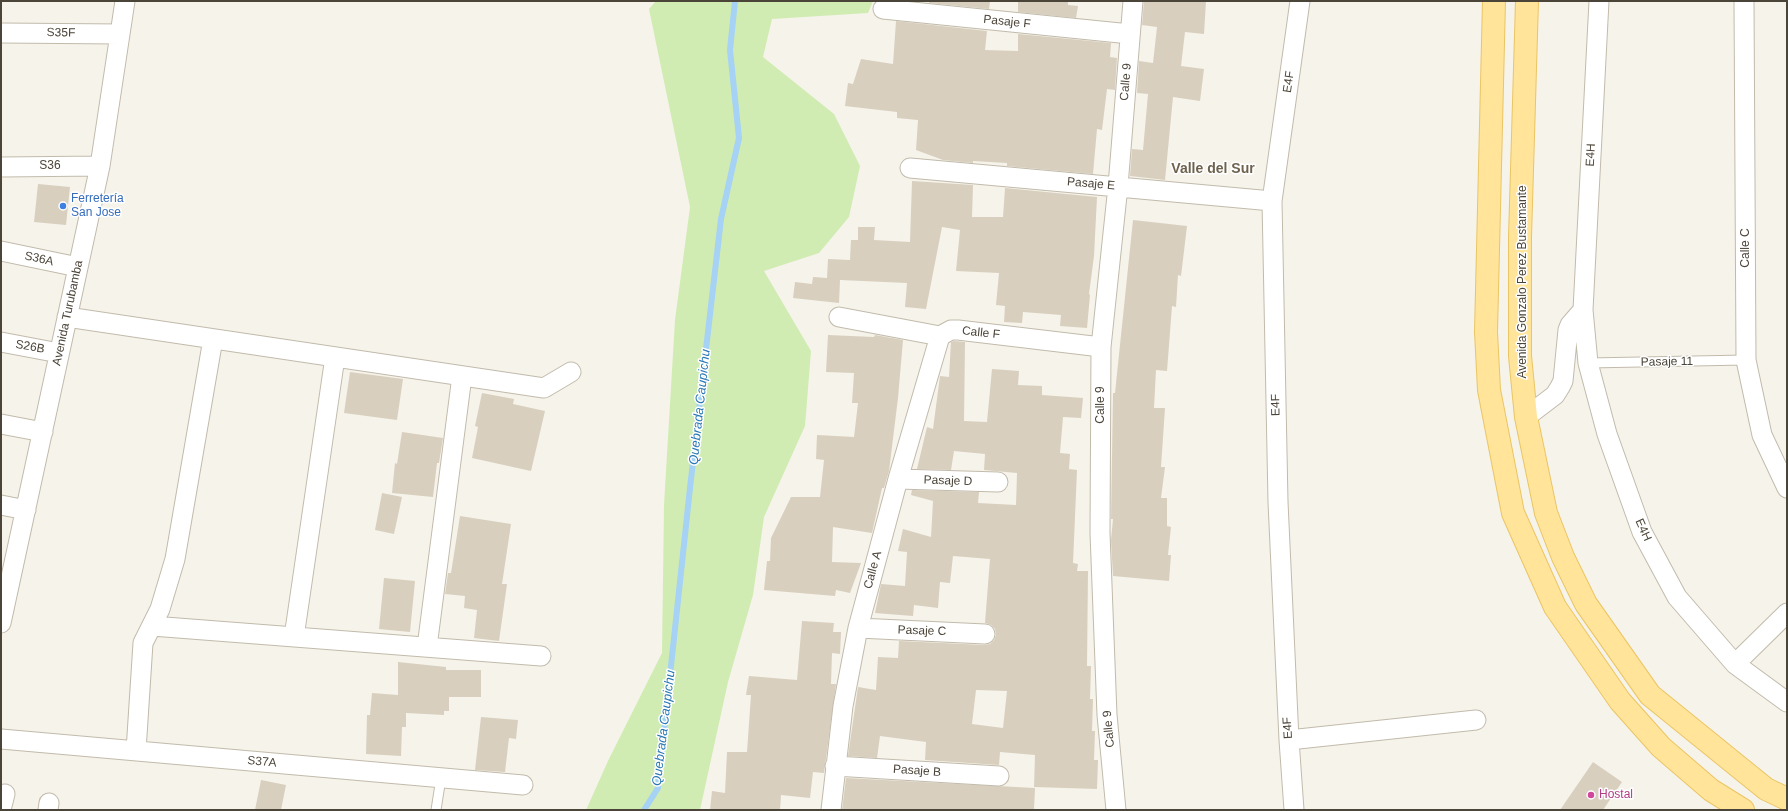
<!DOCTYPE html>
<meta charset="utf-8">
<style>
body{margin:0}
#map{position:relative;width:1788px;height:811px;overflow:hidden;background:#f6f3ea;font-family:Helvetica,sans-serif}
canvas{display:block}
.frame{position:absolute;inset:0;border:2px solid #4b4438;pointer-events:none}
</style>
<div id="map">
<canvas width="1788" height="811"></canvas>
<div class="frame"></div>
</div>
<script>
const g = document.querySelector('canvas').getContext('2d');
g.lineJoin = 'round';
function fill(path, color) {
  g.fillStyle = color;
  g.fill(path, 'evenodd');
}
function shape(rows) {
  const path = new Path2D();
  for (const r of rows) {
    path.moveTo(r[0], r[1]);
    for (let i = 2; i < r.length; i += 2) path.lineTo(r[i], r[i + 1]);
  }
  return path;
}
function trace(path, color, width, dash) {
  g.strokeStyle = color;
  g.lineWidth = width;
  g.lineCap = dash ? 'butt' : 'round';
  g.setLineDash(dash || []);
  g.stroke(path);
}
function drawText(font, color, halo, rows, align = 'center') {
  g.font = font + ' Helvetica,sans-serif';
  g.lineWidth = 3;
  g.setLineDash([]);
  g.textBaseline = 'middle';
  g.strokeStyle = halo;
  g.fillStyle = color;
  for (const [text, x, y, turn = 0] of rows) {
    g.save();
    g.translate(x, y);
    g.rotate((+turn || 0) * Math.PI / 180);
    g.textAlign = isNaN(turn) ? turn : align;
    if (halo) g.strokeText(text, 0, 0);
    g.fillText(text, 0, 0);
    g.restore();
  }
}
const green = shape([
 [656,1,873,1,868,13,772,19,763,57,834,114,860,166,849,217,819,253,764,271,811,351,805,426,764,517,753,595,728,682,700,810,586,810,608,761,662,653,664,505,675,320,690,207,649,9]
]);
const stream = shape([
 [644,810,658,788,690,488,721,219,739,138,730,50,735,1]
]);
const building = shape([
 [929,1,990,1,989,9,929,3],
 [1018,1,1068,1,1068,5,1078,6,1076,18,1018,12],
 [1144,1,1206,1,1204,34,1185,32,1181,66,1204,69,1200,101,1173,97,1165,180,1130,176,1132,149,1143,150,1148,94,1137,93,1139,61,1153,63,1157,27,1142,25],
 [896,21,987,31,985,50,1018,51,1018,34,1111,43,1110,57,1117,58,1115,90,1107,89,1102,130,1097,129,1093,174,1007,166,1007,163,973,161,973,163,943,160,916,150,918,120,897,118,897,112,845,106,848,83,853,84,861,59,893,64],
 [912,181,973,185,972,217,1003,217,1005,188,1097,197,1094,256,1089,294,1090,295,1087,328,1060,326,1061,315,1023,312,1022,323,1004,322,1005,306,996,305,999,273,956,271,960,230,942,227,926,309,905,307,907,283,840,280,839,303,793,298,795,282,812,284,813,277,827,278,828,259,850,260,851,240,858,240,858,227,875,227,874,240,910,242],
 [38,184,70,187,66,225,34,222],
 [1133,220,1187,226,1181,276,1178,275,1176,307,1172,306,1167,371,1156,370,1154,408,1165,408,1161,467,1165,467,1161,498,1167,498,1167,526,1171,527,1168,555,1171,555,1169,581,1113,576,1111,540,1113,519,1111,519,1113,393,1115,393],
 [828,335,874,337,875,335,903,340,898,398,889,471,884,488,882,488,872,533,833,527,832,562,861,563,850,593,836,590,835,596,764,590,767,561,770,561,771,538,791,497,820,497,824,460,816,459,817,435,854,437,858,403,852,403,854,373,826,372],
 [954,341,965,342,964,421,987,422,992,369,1019,371,1018,385,1042,386,1042,395,1083,398,1081,418,1063,417,1060,453,1070,454,1069,469,1077,470,1073,563,1078,564,1077,571,1088,571,1087,666,1091,666,1090,699,1093,699,1092,731,1095,731,1094,760,1098,760,1097,789,1034,787,1035,755,1000,752,999,765,925,760,926,742,880,736,877,758,848,756,858,687,876,690,878,657,898,658,899,641,984,645,990,644,994,640,996,635,995,629,991,625,985,623,990,559,953,556,950,583,940,582,938,608,914,605,913,616,875,613,881,584,905,586,907,552,898,551,903,529,931,537,933,501,911,495,912,490,979,492,978,503,1016,505,1017,473,984,470,985,454,954,451,951,470,917,469,927,427,933,429,940,376,949,377,951,342],
 [976,690,1007,691,1003,728,972,724],
 [350,372,403,379,397,420,344,413],
 [482,393,514,399,513,404,545,411,531,471,472,458,478,427,475,426],
 [402,432,443,438,439,463,437,463,433,497,392,493,395,463,397,464],
 [382,493,402,497,394,534,375,530],
 [460,516,511,524,502,584,507,584,499,641,474,638,477,610,464,608,465,596,445,594,448,573,451,573],
 [384,578,415,581,410,632,379,629],
 [802,621,834,623,833,632,841,632,840,654,832,653,831,684,836,684,824,773,813,772,810,798,781,795,780,810,710,810,712,791,725,793,727,752,747,752,751,695,746,695,749,676,797,680],
 [398,662,446,667,446,670,481,670,481,697,449,697,449,711,444,711,444,715,406,713,406,727,402,727,401,756,366,754,367,715,370,715,372,693,398,695],
 [481,717,518,720,516,739,509,738,505,772,475,770],
 [1593,762,1622,782,1603,810,1560,810],
 [846,778,1035,788,1034,810,842,810],
 [261,780,286,785,281,810,255,810]
]);
const lane = shape([
 [1588,363,1746,360],
 [436,810,441,778]
]);
const street = shape([
 [1599,1,1583,310,1588,363,1607,434,1642,532,1677,597,1735,664,1787,702],
 [1744,1,1746,360,1762,435,1787,488],
 [883,9,1130,34],
 [1,33,120,34],
 [1,167,100,166],
 [910,168,1272,201],
 [1,251,78,267],
 [67,317,544,388,571,372],
 [839,317,940,336,951,330,958,330,1101,347],
 [1,342,59,353],
 [1526,417,1555,395,1560,387,1563,381,1568,330,1570,325,1583,310],
 [1,424,43,432],
 [898,479,998,482],
 [1,505,26,510],
 [1,623,100,166,125,1],
 [152,626,541,656],
 [858,628,985,634],
 [294,637,335,357],
 [427,647,462,376],
 [1735,664,1787,613],
 [1,739,523,785],
 [1289,740,1476,720],
 [136,751,143,643,160,609,175,559,213,339],
 [835,766,999,776],
 [1,810,5,794],
 [48,810,49,803],
 [831,810,843,706,858,628,898,479,940,336],
 [1116,810,1107,715,1100,533,1101,347,1118,186,1133,1],
 [1294,810,1289,740,1278,502,1272,201,1300,1]
]);
const primary = shape([
 [1494,1,1486,332,1489,390,1513,513,1555,607,1620,701,1661,747,1711,790,1743,810],
 [1527,1,1520,237,1520,356,1526,417,1546,513,1563,557,1586,604,1650,695,1766,789,1787,799]
]);
const markers = [
 [63,206,4,"#3f7fe0"],
 [1591,795,4,"#d1479c"]
];
const streetNames = [
 ["Pasaje F",1007,22,6],
 ["S35F",61,33,1],
 ["Calle 9",1126,82,-85],
 ["E4F",1289,82,-82],
 ["E4H",1591,155,-87],
 ["S36",50,166],
 ["Pasaje E",1091,184,5],
 ["Calle C",1746,248,-90],
 ["S36A",39,259,12],
 ["Avenida Gonzalo Perez Bustamante",1523,282,-90],
 ["Avenida Turubamba",68,313,-78],
 ["Calle F",981,333,6],
 ["S26B",30,347,10],
 ["Pasaje 11",1667,362,-1],
 ["Calle 9",1101,405,-90],
 ["E4F",1276,405,-91],
 ["Pasaje D",948,481,2],
 ["E4H",1643,530,66],
 ["Calle A",873,570,-75],
 ["Pasaje C",922,631,2],
 ["E4F",1288,728,-93],
 ["Calle 9",1109,729,-95],
 ["S37A",262,762,5],
 ["Pasaje B",917,771,4]
];
const shopNames = [
 ["Ferretería",71,199],
 ["San Jose",71,213]
];
const hotelNames = [
 ["Hostal",1599,795]
];
const waterNames = [
 ["Quebrada Caupichu",700,407,-84],
 ["Quebrada Caupichu",664,728,-83]
];
const quarterNames = [
 ["Valle del Sur",1213,169]
];
fill(green, '#d0ecb2');
trace(stream, '#a5d2f5', 6);
fill(building, '#d8cfbf');
trace(lane, '#c2bbac', 11);
trace(street, '#c2bbac', 21);
trace(primary, '#eac564', 24);
trace(lane, '#fff', 9);
trace(street, '#fff', 19);
trace(primary, '#ffe49a', 22);
for (const [x, y, r, color] of markers) {
  const dot = new Path2D();
  dot.arc(x, y, r, 0, 2 * Math.PI);
  g.fillStyle = color;
  g.fill(dot);
  trace(dot, '#fff', 1.5);
}
drawText('12px', '#4b4438', '#fff', streetNames);
drawText('12px', '#366cbe', '#fff', shopNames, 'left');
drawText('12px', '#b23c85', '#fff', hotelNames, 'left');
drawText('italic 13px', '#2977b5', '#fff', waterNames);
drawText('bold 14px', '#6e624e', '#fff', quarterNames);
</script>
